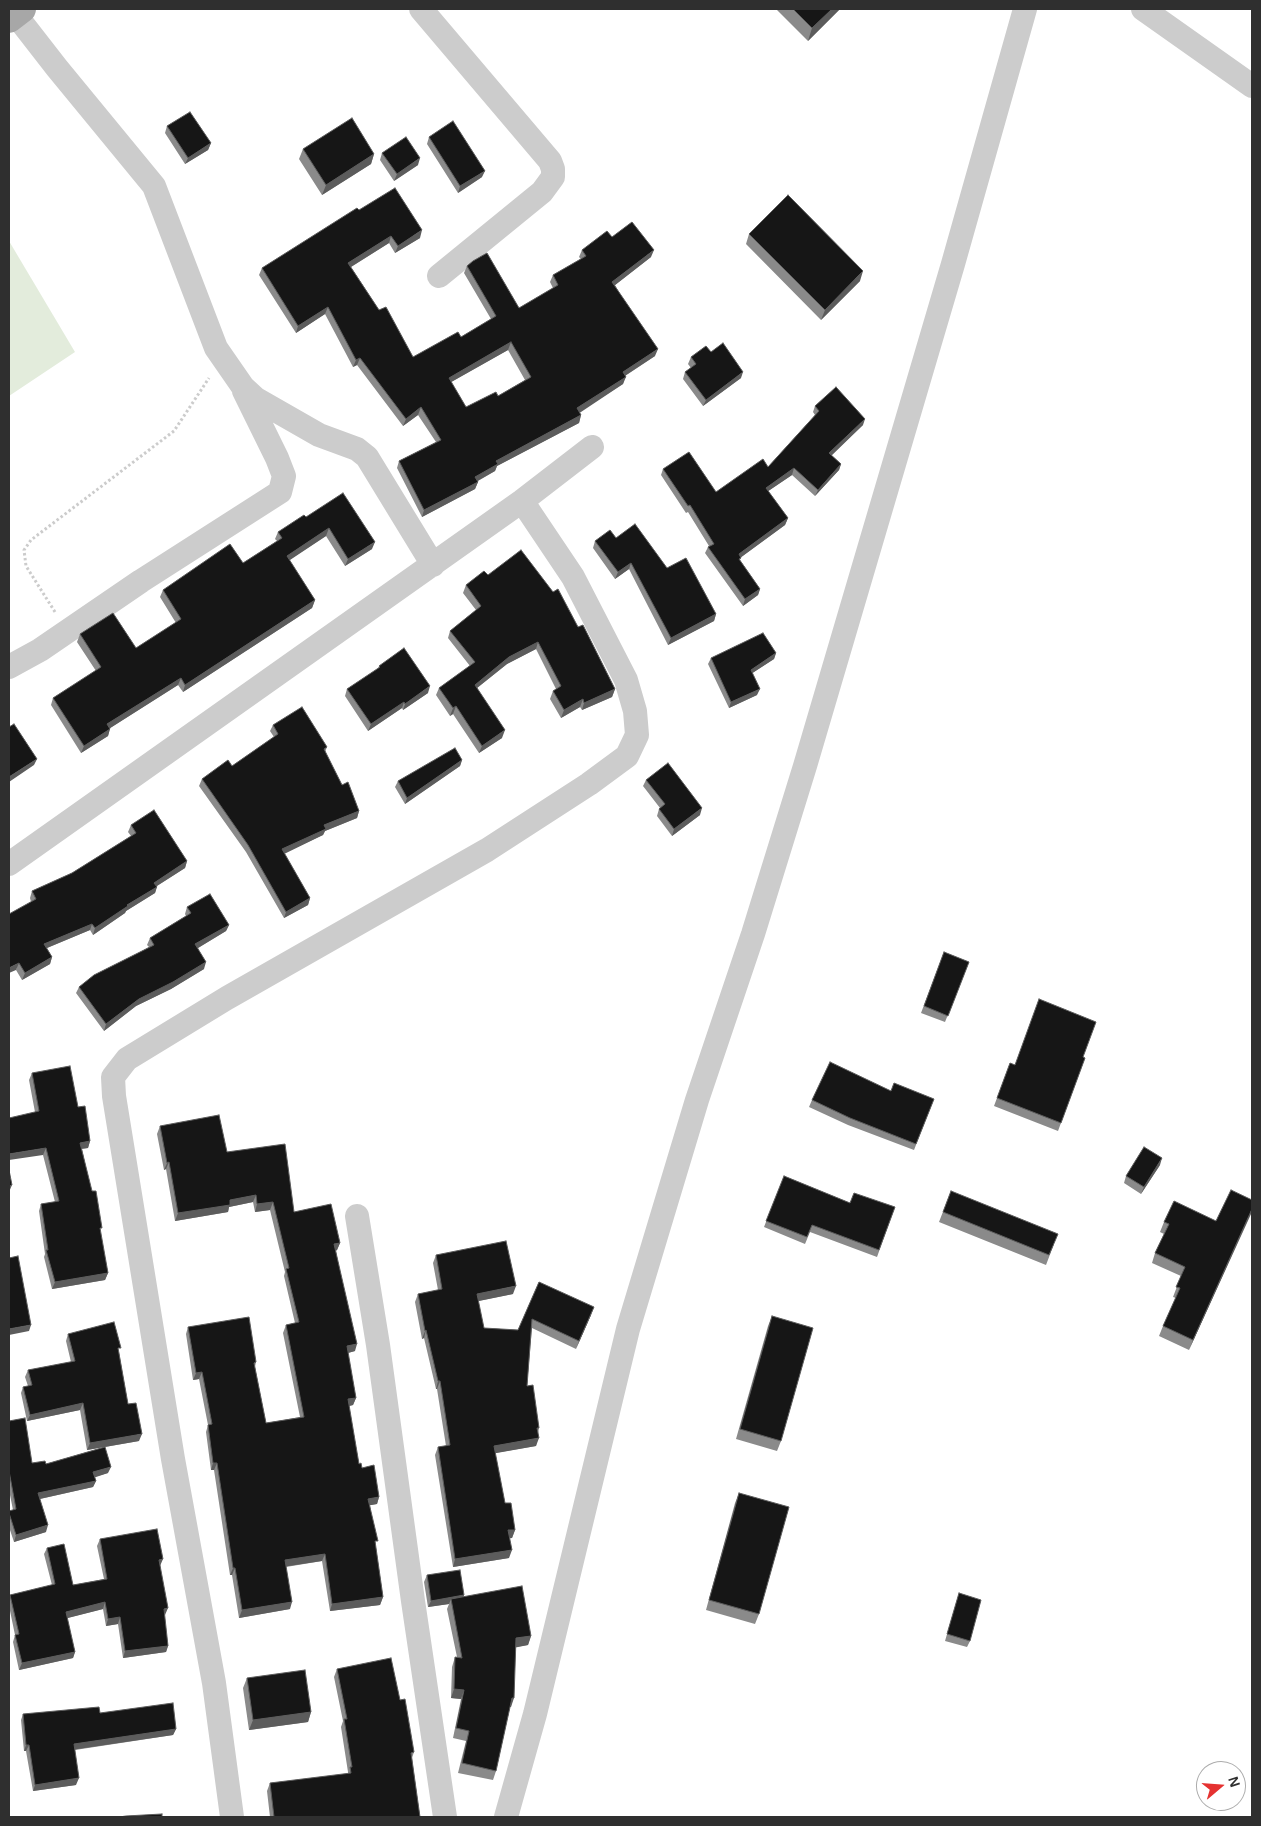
<!DOCTYPE html>
<style>
body{margin:0}
#map{position:relative;width:1261px;height:1826px;overflow:hidden;background:#fff;font-family:Arial,sans-serif}
canvas{display:block}
.frame{position:absolute;inset:0;border:10px solid #2f2f2f;pointer-events:none}
.north{position:absolute;left:1196px;top:1761px;width:50px;height:50px;box-sizing:border-box;background:#fff;border:1px solid #acacac;border-radius:50%;rotate:72deg;font-size:14px;font-weight:700;line-height:20px;text-align:center;color:#2f2f2f}
.north::after{content:'';display:block;margin:auto;width:18px;height:22px;background:#e53231;clip-path:polygon(50% 0,100% 100%,50% 72%,0 100%)}
</style>
<div id="map">
<canvas width="1261" height="1826"></canvas>
<div class="frame"></div>
<div class="north">N</div>
</div>
<script>
const g = document.querySelector('canvas').getContext('2d');
g.lineJoin = 'round';
function fill(path, color) {
  g.fillStyle = color;
  g.fill(path, 'evenodd');
}
function shape(rows) {
  const path = new Path2D();
  for (const r of rows) {
    path.moveTo(r[0], r[1]);
    for (let i = 2; i < r.length; i += 2) path.lineTo(r[i], r[i + 1]);
  }
  return path;
}
function trace(path, color, width, dash) {
  g.strokeStyle = color;
  g.lineWidth = width;
  g.lineCap = dash ? 'butt' : 'round';
  g.setLineDash(dash || []);
  g.stroke(path);
}
const green = shape([
 [9,241,75,352,9,396]
]);
const path = shape([
 [55,612,26,566,24,550,31,540,174,431,209,378]
]);
const minor = shape([
 [421,9,550,161,553,169,553,177,542,192,439,276],
 [1143,9,1252,86],
 [15,14,57,68,154,186,216,348,243,387,256,399,319,435,357,449,367,457,433,565],
 [9,667,40,650,141,581,280,492,284,476,277,458,244,391],
 [9,864,522,501,592,447],
 [357,1216,378,1345,413,1601,445,1817],
 [232,1817,214,1683,173,1459,114,1096,113,1077,127,1059,227,998,487,850,589,784,627,756,637,735,635,711,626,680,573,577,522,501],
 [506,1817,535,1714,628,1329,697,1100,753,934,805,766,953,264,1025,9]
]);
const major = shape([
 [9,19,22,9]
]);
const wall = shape([
 [776,9,840,9,808,41],
 [167,126,211,143,208,150,185,164,165,133],
 [429,137,482,177,458,193,427,144],
 [303,149,374,154,371,164,322,195,299,159],
 [382,153,418,165,394,181,380,160],
 [359,210,420,238,395,253,389,243,351,267,379,310,413,357,461,337,491,319,464,273,467,266,519,308,553,288,550,282,553,275,581,259,579,257,582,250,612,237,651,257,615,285,655,356,625,376,623,384,579,412,581,415,579,423,497,466,495,471,478,481,478,482,475,489,422,517,397,468,399,461,436,442,418,415,403,426,357,365,353,367,325,314,296,333,259,275,262,268],
 [508,350,525,380,498,396,466,407,451,382],
 [749,234,860,281,821,320,746,244],
 [691,357,741,378,703,406,683,379,685,372,691,368,688,364],
 [815,406,863,425,831,455,841,464,839,470,815,496,792,475,768,491,788,518,785,525,741,557,740,560,760,589,758,595,743,606,705,553,708,547,709,546,688,512,686,513,661,475,663,469,716,492,768,467,815,415,813,412],
 [306,517,372,549,345,566,326,536,289,560,315,600,312,608,183,692,178,685,110,728,108,736,81,753,51,705,53,698,96,671,77,642,80,634,136,648,176,623,160,597,163,590,243,563,277,541,275,539,278,532],
 [616,538,667,568,716,614,714,621,668,645,629,569,615,579,593,548,595,541],
 [488,575,578,627,615,689,612,697,582,710,580,707,561,718,550,699,553,691,556,689,536,649,507,664,477,688,502,738,479,753,453,714,450,716,436,695,439,688,470,666,448,638,450,631,476,610,463,593,466,585],
 [776,653,774,659,752,673,757,695,729,708,708,664,711,658],
 [379,666,428,693,403,710,402,708,368,731,345,696,347,689,378,669],
 [273,725,327,747,325,752,342,785,359,811,357,818,325,831,323,835,284,853,310,898,308,905,284,918,246,852,199,786,202,779,232,766,274,737,270,731],
 [462,760,460,766,405,804,395,787,398,781],
 [646,780,700,815,672,836,657,816,659,809,660,808,643,786],
 [131,825,187,861,185,868,157,886,155,893,126,911,125,913,93,935,90,930,47,948,52,957,50,964,22,980,16,970,31,902,30,898,32,891,72,873,131,836,128,832],
 [187,907,229,925,226,931,198,948,204,969,171,989,136,1006,104,1031,76,993,79,987,149,947,147,945,150,938,186,916,185,914],
 [944,952,969,962,945,1022,921,1013],
 [1083,1057,1085,1058,1058,1131,994,1106,1010,1063,1015,1065],
 [32,1073,78,1107,90,1141,88,1148,82,1149,100,1232,108,1273,105,1280,52,1289,44,1257,45,1254,39,1211,41,1204,55,1202,43,1155,29,1080],
 [891,1091,934,1099,914,1150,848,1125,809,1107,812,1100],
 [160,1126,227,1152,294,1212,340,1243,337,1250,336,1251,355,1351,348,1353,356,1398,353,1405,349,1406,359,1464,379,1497,377,1504,370,1505,383,1597,380,1605,330,1611,322,1561,286,1567,290,1609,239,1618,232,1575,230,1575,214,1470,211,1470,206,1432,208,1425,199,1379,193,1380,186,1334,188,1327,256,1362,255,1367,266,1423,300,1417,283,1333,286,1325,295,1323,284,1276,285,1272,270,1210,255,1212,253,1202,229,1207,228,1212,175,1221,166,1169,164,1170,157,1134],
 [1160,1165,1141,1194,1124,1183,1126,1176],
 [784,1176,850,1203,895,1207,877,1257,810,1232,805,1244,764,1227],
 [951,1191,1054,1244,1046,1265,939,1222],
 [1252,1212,1189,1350,1159,1336,1163,1326,1176,1298,1173,1297,1181,1276,1152,1263,1155,1253,1164,1234,1160,1232,1164,1222,1216,1221],
 [436,1255,513,1294,478,1301,484,1328,518,1330,539,1282,591,1315,576,1349,532,1328,527,1386,539,1428,536,1446,495,1453,505,1503,515,1530,512,1538,510,1538,509,1558,453,1567,435,1455,438,1447,446,1446,437,1389,436,1389,424,1338,422,1339,415,1302,418,1294,438,1290,433,1263],
 [772,1316,781,1441,777,1451,736,1439,768,1326],
 [68,1334,119,1352,128,1404,139,1441,105,1447,108,1473,94,1477,96,1481,93,1487,40,1499,46,1532,14,1542,9,1527,9,1511,13,1510,9,1490,9,1421,32,1463,46,1464,104,1447,87,1450,80,1410,27,1421,21,1393,23,1387,28,1386,25,1377,28,1370,71,1362,66,1341],
 [739,1493,759,1614,755,1624,706,1610,735,1503],
 [100,1539,160,1566,165,1615,164,1615,168,1646,166,1652,123,1658,118,1624,106,1626,103,1609,67,1618,75,1652,73,1658,19,1670,13,1642,15,1635,9,1606,9,1598,10,1595,52,1585,44,1554,47,1548,73,1585,104,1579,97,1546],
 [427,1575,464,1595,463,1597,531,1636,528,1645,516,1647,511,1707,510,1707,496,1771,493,1780,458,1773,466,1741,453,1738,461,1699,451,1698,452,1667,455,1657,457,1657,447,1609,449,1604,428,1607,424,1582],
 [959,1593,970,1641,967,1647,945,1641],
 [337,1669,400,1700,414,1752,412,1758,420,1817,270,1817,267,1791,270,1783,348,1774,348,1772,341,1727,343,1721,334,1677],
 [247,1678,311,1712,308,1722,249,1730,243,1688],
 [100,1713,176,1729,173,1735,75,1750,76,1785,33,1791,26,1751,24,1751,21,1720,23,1714]
]);
const shadedWall = shape([
 [832,9,840,9,808,41,812,28],
 [211,143,208,150,185,164,188,158],
 [374,154,371,164,322,195,326,185],
 [420,158,418,165,394,181,397,174],
 [485,171,482,177,458,193,460,186],
 [422,230,420,238,395,253,398,246],
 [391,236,389,243,346,270,348,263],
 [654,250,651,257,610,289,612,282],
 [863,271,860,281,821,320,825,310],
 [328,307,325,314,296,333,298,326],
 [511,342,508,350,446,385,449,378],
 [658,349,655,356,620,379,623,372],
 [360,358,357,365,353,367,356,360],
 [743,372,741,378,703,406,706,400],
 [626,377,623,384,575,416,577,408],
 [421,407,418,415,403,426,406,419],
 [581,415,579,423,497,466,495,471,472,484,475,477,496,461],
 [865,419,863,425,827,460,829,453],
 [841,464,839,470,815,496,818,490],
 [794,468,792,475,764,494,766,488],
 [478,482,475,489,422,517,424,510],
 [788,518,785,525,736,561,739,554],
 [329,528,326,536,284,564,287,556],
 [375,542,372,549,345,566,348,559],
 [631,563,629,569,615,579,618,572],
 [760,589,758,595,743,606,745,599],
 [315,600,312,608,183,692,185,685],
 [716,614,714,621,668,645,671,638],
 [538,642,536,649,507,664,472,692,475,685,509,657],
 [776,653,774,659,748,676,751,670],
 [181,678,178,685,104,732,107,724],
 [430,686,428,693,403,710,405,704],
 [615,689,612,697,582,710,584,703],
 [760,689,757,695,729,708,731,702],
 [583,699,580,707,561,718,564,710],
 [404,702,402,708,368,731,371,724],
 [456,706,453,714,450,716,453,708],
 [110,729,108,736,81,753,84,746],
 [505,730,502,738,479,753,482,746],
 [37,759,34,765,9,782,9,777],
 [462,760,460,766,405,804,407,798],
 [702,808,700,815,672,836,674,829],
 [359,811,357,818,325,831,323,835,280,856,282,849,324,825],
 [187,861,185,868,152,889,154,883],
 [157,887,155,893,126,911,125,913,93,935,95,928,127,905],
 [310,898,308,905,284,918,286,912],
 [92,924,90,930,42,950,44,944],
 [229,925,226,931,193,951,195,944],
 [52,957,50,964,22,980,25,973],
 [206,962,204,969,171,989,136,1006,104,1031,106,1024,139,999],
 [19,963,16,970,9,973,9,968],
 [90,1141,88,1148,78,1149,80,1143],
 [46,1148,43,1155,9,1160,9,1154],
 [1162,1158,1160,1165,1141,1194,1144,1187],
 [169,1162,166,1169,164,1170,167,1163],
 [12,1185,9,1192,9,1186],
 [256,1195,253,1202,229,1207,228,1212,175,1221,178,1213,230,1200],
 [273,1202,270,1210,255,1212,257,1204],
 [1252,1209,1252,1211,1189,1350,1193,1340],
 [340,1243,337,1250,332,1252,334,1244],
 [108,1273,105,1280,52,1289,55,1282],
 [516,1286,513,1294,474,1302,477,1294],
 [594,1307,591,1315,576,1349,579,1341],
 [31,1325,29,1331,9,1335,9,1329],
 [426,1330,424,1338,422,1339,425,1331],
 [357,1344,355,1351,344,1354,347,1346],
 [202,1372,199,1379,193,1380,196,1373],
 [438,1381,440,1381,437,1389,436,1389],
 [356,1398,353,1405,345,1407,348,1399],
 [83,1403,80,1410,27,1421,30,1415],
 [142,1434,139,1441,87,1450,90,1443],
 [539,1438,536,1446,491,1454,494,1446],
 [213,1463,217,1463,214,1470,211,1470],
 [111,1467,108,1473,90,1479,93,1472],
 [96,1481,93,1487,35,1500,38,1493],
 [379,1497,377,1504,366,1506,368,1499],
 [48,1525,46,1532,14,1542,16,1535],
 [508,1530,515,1530,512,1538,505,1539],
 [512,1550,509,1558,453,1567,455,1559],
 [325,1554,322,1561,282,1567,285,1560],
 [163,1559,160,1566,156,1567,159,1560],
 [233,1568,235,1568,232,1575,230,1575],
 [464,1595,462,1602,451,1599,449,1604,428,1607,431,1601],
 [383,1597,380,1605,330,1611,332,1604],
 [105,1602,103,1609,64,1619,66,1612],
 [292,1602,290,1609,239,1618,242,1610],
 [168,1608,165,1615,161,1615,164,1609],
 [120,1617,118,1624,106,1626,108,1619],
 [531,1636,528,1645,513,1648,516,1638],
 [168,1646,166,1652,123,1658,125,1651],
 [75,1652,73,1658,19,1670,22,1663],
 [454,1689,464,1690,461,1699,451,1698],
 [512,1698,514,1698,511,1707,509,1707],
 [311,1712,308,1722,249,1730,253,1720],
 [176,1729,173,1735,71,1750,74,1744],
 [26,1745,29,1745,26,1751,24,1751],
 [79,1778,76,1785,33,1791,35,1785]
]);
const building = shape([
 [793,9,832,9,812,28,793,9],
 [190,112,211,143,188,158,167,126,190,112],
 [352,118,374,154,326,185,303,149,352,118],
 [453,121,485,171,460,186,429,137,453,121],
 [406,137,420,158,397,174,382,153,406,137],
 [395,188,422,230,398,246,391,236,348,263,379,310,386,307,413,357,458,332,461,337,496,316,467,266,473,261,487,253,519,308,558,285,553,275,586,256,582,250,607,231,612,237,632,222,654,250,612,282,658,349,623,372,626,377,577,408,581,415,496,461,498,464,475,477,478,482,424,510,399,461,441,440,421,407,406,419,360,358,356,360,328,307,298,326,262,268,357,208,359,210,395,188],
 [511,342,531,377,498,396,496,392,466,407,449,378,511,342],
 [788,195,863,271,825,310,749,234,788,195],
 [723,343,743,372,706,400,685,372,696,364,691,357,706,346,711,352,723,343],
 [836,387,865,419,829,453,841,464,818,490,794,468,766,488,788,518,739,554,741,558,739,559,760,589,745,599,708,547,714,544,690,505,688,506,663,469,689,452,716,492,763,459,768,467,819,411,815,406,836,387],
 [343,493,375,542,348,559,329,528,287,556,315,600,185,685,181,678,107,724,110,729,84,746,53,698,101,667,80,634,113,613,136,648,181,619,163,590,230,544,243,563,282,538,278,532,304,515,306,517,343,493],
 [635,524,667,568,686,558,716,614,671,638,631,563,618,572,595,541,610,530,616,538,635,524],
 [521,550,553,592,558,589,578,627,583,625,615,689,584,703,583,699,564,710,553,691,561,686,538,642,509,657,475,685,505,730,482,746,456,706,453,708,439,688,475,662,450,631,481,606,466,585,484,571,488,575,521,550],
 [763,633,776,653,751,670,760,689,731,702,711,658,763,633],
 [404,648,430,686,405,704,404,702,371,724,347,689,380,667,379,666,404,648],
 [302,707,327,747,324,749,342,785,348,782,359,811,324,825,326,829,282,849,310,898,286,912,248,845,202,779,228,760,232,766,278,734,273,725,302,707],
 [14,724,37,759,9,777,9,727,14,724],
 [455,748,462,760,407,798,398,781,455,748],
 [668,763,702,808,674,829,659,809,665,804,646,780,668,763],
 [154,810,187,861,154,883,157,887,127,905,128,906,95,928,92,924,44,944,52,957,25,973,19,963,9,968,9,914,36,899,32,891,72,873,136,833,131,825,154,810],
 [210,894,229,925,195,944,206,962,173,982,139,999,106,1024,79,987,94,975,154,945,150,938,191,913,187,907,210,894],
 [944,952,969,962,948,1016,924,1006,944,952],
 [1039,999,1096,1022,1083,1057,1085,1058,1061,1123,997,1098,1010,1063,1015,1065,1039,999],
 [830,1062,891,1091,894,1083,934,1099,916,1144,850,1118,812,1100,830,1062],
 [70,1066,78,1107,85,1106,90,1141,80,1143,92,1191,96,1191,102,1228,100,1228,108,1273,55,1282,46,1250,48,1250,41,1204,59,1201,46,1148,9,1154,9,1118,39,1111,32,1073,70,1066],
 [219,1115,227,1152,285,1144,294,1212,331,1204,340,1243,334,1244,357,1344,347,1346,356,1398,348,1399,359,1464,361,1463,362,1468,374,1465,379,1497,368,1499,378,1541,375,1541,383,1597,332,1604,325,1554,285,1560,292,1602,242,1610,235,1568,233,1568,217,1463,213,1463,208,1425,212,1424,202,1372,196,1373,188,1327,249,1317,256,1362,254,1363,266,1423,304,1417,286,1325,299,1322,286,1269,289,1268,273,1202,257,1204,256,1195,230,1200,230,1205,178,1213,169,1162,167,1163,160,1126,219,1115],
 [1144,1147,1162,1158,1144,1187,1126,1176,1144,1147],
 [9,1170,12,1185,9,1186,9,1170],
 [784,1176,850,1203,854,1193,895,1207,879,1250,812,1225,807,1237,766,1221,784,1176],
 [1231,1190,1252,1200,1252,1209,1193,1340,1163,1326,1180,1288,1176,1287,1185,1267,1155,1253,1169,1224,1164,1222,1174,1201,1216,1221,1231,1190],
 [951,1191,1058,1234,1049,1255,943,1212,951,1191],
 [506,1241,516,1286,477,1294,484,1328,518,1330,539,1282,594,1307,579,1341,532,1319,527,1386,533,1385,539,1428,537,1428,539,1438,494,1446,505,1503,511,1503,515,1530,508,1530,512,1550,455,1559,438,1447,450,1445,440,1381,438,1381,426,1330,425,1331,418,1294,442,1289,436,1255,506,1241],
 [18,1256,31,1325,9,1329,9,1258,18,1256],
 [772,1316,813,1328,781,1441,740,1429,772,1316],
 [114,1322,121,1348,118,1348,128,1404,136,1403,142,1434,90,1443,83,1403,30,1415,23,1387,32,1385,28,1370,75,1361,68,1334,114,1322],
 [25,1418,32,1463,45,1461,46,1464,105,1447,111,1467,93,1472,96,1481,38,1493,48,1525,16,1535,9,1513,9,1511,16,1509,9,1471,9,1421,25,1418],
 [739,1493,789,1507,759,1614,709,1600,739,1493],
 [157,1529,163,1559,159,1560,168,1608,164,1609,168,1646,125,1651,120,1617,108,1619,105,1602,66,1612,75,1652,22,1663,15,1635,19,1634,10,1595,55,1584,47,1548,64,1544,73,1585,107,1579,100,1539,157,1529],
 [460,1570,464,1595,431,1601,427,1575,460,1570],
 [522,1586,531,1636,516,1638,514,1698,512,1698,496,1771,462,1763,469,1731,456,1728,464,1690,454,1689,455,1657,462,1658,451,1599,522,1586],
 [959,1593,981,1600,970,1641,947,1634,959,1593],
 [391,1658,400,1700,405,1699,414,1752,411,1753,420,1817,274,1817,270,1783,351,1773,350,1767,352,1767,344,1719,347,1719,337,1669,391,1658],
 [305,1670,311,1712,253,1720,247,1678,305,1670],
 [173,1703,176,1729,74,1744,79,1778,35,1785,29,1745,26,1745,23,1714,99,1707,100,1713,173,1703],
 [162,1814,162,1817,119,1817,126,1816,162,1814]
]);
fill(green, '#e3ecdc');
trace(path, '#ccc', 3, [2.5, 2.5]);
trace(minor, '#ccc', 24);
trace(major, '#a7a7a7', 28);
fill(wall, '#8a8a8a');
fill(shadedWall, '#5c5c5c');
fill(building, '#161616');
trace(building, '#5c5c5c', 1);
</script>
